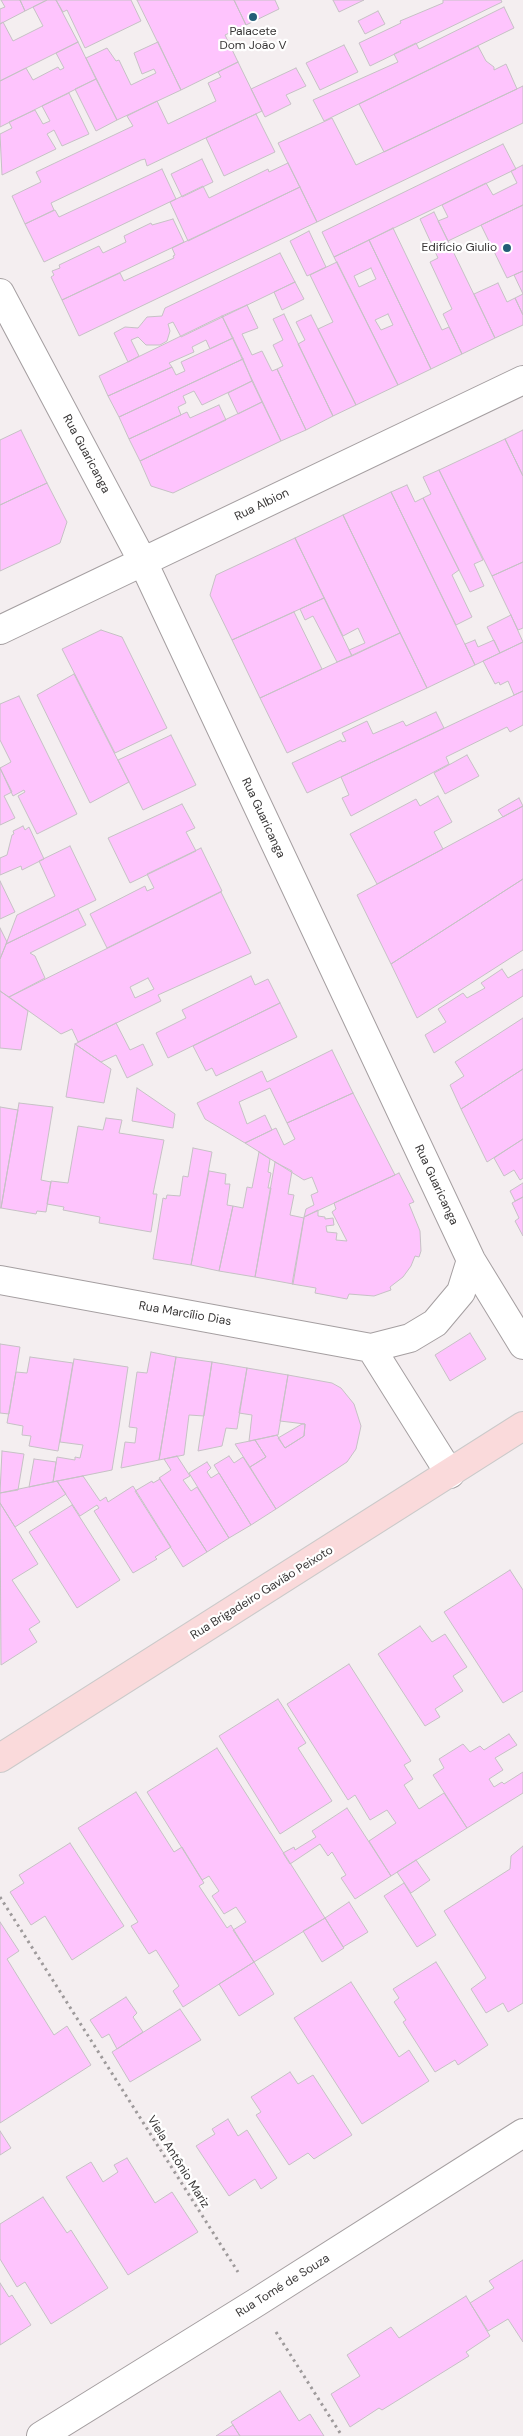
<!DOCTYPE html>
<meta charset="utf-8">
<style>
body{margin:0}
canvas{display:block;background:#f4eef0}
</style>
<canvas width="523" height="2436"></canvas>
<script>
const g = document.querySelector('canvas').getContext('2d');
g.lineJoin = 'round';
function fill(path, color) {
  g.fillStyle = color;
  g.fill(path, 'evenodd');
}
function shape(rows) {
  const path = new Path2D();
  for (const r of rows) {
    path.moveTo(r[0], r[1]);
    for (let i = 2; i < r.length; i += 2) path.lineTo(r[i], r[i + 1]);
  }
  return path;
}
function trace(path, color, width, dash) {
  g.strokeStyle = color;
  g.lineWidth = width;
  g.lineCap = dash ? 'butt' : 'round';
  g.setLineDash(dash || []);
  g.stroke(path);
}
function drawText(font, color, halo, rows, align = 'center') {
  g.font = font + ' "DM Sans",sans-serif';
  g.lineWidth = 4.5;
  g.setLineDash([]);
  g.textBaseline = 'middle';
  g.strokeStyle = halo;
  g.fillStyle = color;
  for (const [text, x, y, turn = 0] of rows) {
    g.save();
    g.translate(x, y);
    g.rotate((+turn || 0) * Math.PI / 180);
    g.textAlign = isNaN(turn) ? turn : align;
    if (halo) g.strokeText(text, 0, 0);
    g.fillText(text, 0, 0);
    g.restore();
  }
}
const building = shape([
 [1,0,20,0,25,11,0,24,0,9,5,7,1,0],
 [20,0,47,0,25,11,20,0],
 [47,0,56,0,78,42,0,81,0,24,3,22,13,41,43,26,33,7,47,0],
 [56,0,131,0,141,21,85,48,67,10,63,12,56,0],
 [137,0,234,0,246,25,225,35,238,62,181,90,137,0],
 [234,0,275,0,279,9,246,25,234,0],
 [333,0,364,0,339,12,333,0],
 [501,0,502,2,370,66,359,43,401,23,400,21,443,3,443,0,501,0],
 [504,7,514,28,324,121,313,100,398,62,394,54,416,43,419,49,504,7],
 [378,11,385,24,365,34,358,21,378,11],
 [78,42,96,79,0,127,0,81,26,68,33,80,58,67,60,70,64,68,56,53,78,42],
 [158,42,181,90,117,120,86,58,107,48,116,61,119,60,131,85,156,73,154,69,142,74,134,53,158,42],
 [344,45,358,72,320,90,306,63,344,45],
 [478,46,486,61,494,67,494,70,506,64,517,89,384,152,359,104,478,46],
 [238,62,262,111,147,166,145,159,141,160,51,203,54,210,25,224,12,196,41,182,36,172,133,126,127,116,157,101,168,124,216,101,208,83,221,77,218,72,238,62],
 [296,68,306,86,286,95,291,104,265,117,251,89,296,68],
 [96,79,117,120,96,131,75,89,96,79],
 [523,86,523,123,317,222,278,143,332,118,356,165,523,86],
 [69,93,89,134,62,146,54,130,47,134,56,149,2,175,0,134,12,128,9,122,35,110,43,124,50,121,42,106,69,93],
 [256,114,275,152,224,176,206,138,256,114],
 [503,144,516,169,334,257,322,232,503,144],
 [202,159,213,182,182,197,171,174,202,159],
 [288,163,300,187,188,241,170,202,203,186,209,198,268,169,269,172,288,163],
 [523,165,523,205,448,241,438,221,448,217,442,205,486,183,493,195,517,183,511,171,523,165],
 [162,169,176,199,44,262,25,224,55,210,59,217,162,169],
 [300,187,317,222,79,336,62,300,120,273,124,281,174,258,173,256,175,255,172,248,300,187],
 [523,205,523,271,507,278,481,225,523,205],
 [434,212,495,338,462,354,443,314,452,309,430,262,438,258,420,219,434,212],
 [173,219,184,242,62,300,51,277,54,275,52,271,60,268,59,265,99,246,103,253,126,242,124,236,151,223,152,225,173,219],
 [393,228,442,330,449,327,462,354,431,369,369,240,393,228],
 [309,231,326,267,307,276,290,241,309,231],
 [369,240,431,369,398,385,334,257,369,240],
 [371,268,376,279,359,287,354,276,371,268],
 [388,314,393,325,381,330,375,320,388,314],
 [280,253,295,282,181,337,173,322,168,324,170,331,167,341,160,345,146,345,138,337,131,340,139,356,128,362,114,333,125,327,138,328,147,317,162,316,165,308,280,253],
 [337,262,398,385,356,405,318,329,333,322,310,275,337,262],
 [523,271,523,315,515,298,523,294,514,275,523,271],
 [295,282,304,299,282,310,274,292,295,282],
 [498,283,507,302,515,298,523,315,523,325,495,338,474,294,498,283],
 [247,305,258,328,242,334,252,355,262,351,272,371,277,369,306,430,281,441,222,316,247,305],
 [284,314,333,416,306,430,277,369,283,366,273,345,283,340,273,319,284,314],
 [311,315,356,405,333,416,298,344,305,340,296,322,311,315],
 [222,316,233,338,210,349,206,340,192,347,194,352,169,363,172,367,108,396,99,376,222,316],
 [233,338,243,359,119,417,108,396,172,367,176,375,185,371,181,362,233,338],
 [243,359,252,381,202,405,194,391,183,396,186,403,178,407,181,415,129,439,119,417,243,359],
 [252,381,262,402,238,414,228,393,252,381],
 [262,402,281,441,173,493,151,486,140,461,262,402],
 [219,405,226,420,140,461,129,439,187,412,190,418,219,405],
 [21,430,47,483,0,505,0,440,21,430],
 [523,430,523,476,505,439,523,430],
 [505,439,523,476,523,562,492,576,439,470,505,439],
 [439,470,483,560,474,564,484,586,470,592,423,498,431,494,423,477,439,470],
 [47,483,67,522,60,543,0,571,0,505,47,483],
 [407,485,415,502,423,498,459,570,452,575,472,617,456,625,391,492,407,485],
 [391,492,475,665,427,688,343,515,391,492],
 [343,515,400,633,352,656,349,650,365,643,358,628,343,636,295,538,343,515],
 [295,538,324,598,232,640,210,595,216,575,295,538],
 [523,562,523,628,518,630,492,576,523,562],
 [324,598,352,656,337,662,313,616,305,620,300,609,324,598],
 [294,612,322,669,260,698,232,640,294,612],
 [511,615,523,642,500,653,487,627,511,615],
 [101,630,122,637,167,728,115,753,62,649,101,630],
 [400,633,427,688,287,753,260,698,400,633],
 [475,640,478,647,494,640,500,653,475,665,465,644,475,640],
 [523,642,523,691,514,695,508,681,500,685,499,682,495,684,483,661,523,642],
 [74,674,129,782,90,803,37,695,74,674],
 [523,691,523,725,510,732,507,727,446,757,449,764,351,816,342,798,349,795,341,777,523,691],
 [19,696,77,814,37,834,18,796,25,792,24,790,13,796,0,768,11,762,0,740,0,704,19,696],
 [436,712,444,728,307,793,292,763,341,740,342,742,346,741,342,733,367,721,373,734,403,721,406,726,436,712],
 [171,735,196,785,143,810,118,760,171,735],
 [467,755,479,776,445,794,434,773,467,755],
 [0,768,12,792,4,796,15,818,0,825,0,768],
 [438,796,452,822,434,832,443,849,377,884,350,834,416,799,420,806,438,796],
 [519,798,523,806,503,817,498,810,519,798],
 [182,804,195,828,186,832,196,851,130,883,108,838,182,804],
 [523,806,523,879,391,964,357,895,523,806],
 [23,826,25,830,29,827,44,859,22,870,21,866,0,875,0,858,7,855,12,835,14,834,13,831,23,826],
 [70,846,96,900,6,944,17,915,55,896,39,861,70,846],
 [201,848,222,891,107,948,90,914,145,886,147,891,154,888,147,874,201,848],
 [523,879,523,950,417,1018,391,964,523,879],
 [0,881,15,912,0,919,0,881],
 [221,892,251,953,158,995,161,1001,78,1042,72,1029,61,1034,9,997,221,892],
 [148,978,154,989,135,998,130,987,148,978],
 [78,909,86,925,30,953,35,956,45,978,9,997,0,991,0,959,6,944,78,909],
 [0,928,7,942,0,959,0,928],
 [502,969,508,978,523,969,523,996,434,1053,425,1035,446,1022,438,1009,463,993,467,998,485,988,481,983,502,969],
 [251,976,255,985,268,979,280,1003,168,1058,156,1033,186,1018,182,1010,251,976],
 [0,991,28,1011,21,1050,0,1048,0,991],
 [280,1003,297,1037,216,1076,212,1068,206,1071,193,1046,280,1003],
 [523,1018,523,1069,461,1109,450,1085,464,1076,455,1062,523,1018],
 [116,1023,130,1050,143,1044,153,1065,127,1078,116,1055,101,1062,75,1044,116,1023],
 [75,1044,111,1069,104,1103,66,1097,75,1044],
 [332,1050,353,1093,287,1123,270,1088,239,1102,247,1124,265,1115,272,1130,245,1143,205,1119,197,1103,262,1071,267,1082,332,1050],
 [523,1069,523,1139,487,1162,461,1109,523,1069],
 [137,1088,175,1114,173,1128,132,1121,137,1088],
 [353,1093,395,1175,304,1217,306,1209,314,1205,311,1195,318,1192,312,1177,304,1180,245,1143,276,1128,284,1145,295,1139,287,1123,353,1093],
 [19,1103,53,1107,41,1180,51,1182,46,1212,37,1211,36,1214,1,1208,19,1103],
 [0,1107,18,1110,1,1208,0,1208,0,1107],
 [106,1118,122,1120,119,1133,164,1140,153,1194,157,1194,151,1232,99,1223,100,1217,63,1210,64,1207,47,1204,51,1181,68,1183,78,1126,103,1130,106,1118],
 [523,1139,523,1178,520,1180,514,1170,504,1176,494,1158,523,1139],
 [193,1148,212,1152,191,1265,153,1259,163,1198,166,1199,167,1195,180,1196,183,1176,188,1177,193,1148],
 [259,1152,270,1159,268,1172,271,1173,268,1188,271,1188,255,1277,219,1271,233,1206,243,1208,247,1187,252,1188,259,1152],
 [275,1162,292,1171,288,1194,294,1195,290,1215,304,1218,293,1284,255,1277,275,1162],
 [209,1171,226,1174,225,1184,230,1184,227,1205,233,1206,219,1271,191,1265,209,1171],
 [399,1173,414,1202,409,1204,420,1231,421,1251,419,1257,415,1256,411,1266,403,1277,390,1287,391,1290,374,1296,349,1294,347,1299,315,1293,316,1288,292,1284,304,1217,318,1210,318,1216,325,1217,325,1219,333,1218,334,1225,326,1226,327,1232,337,1233,336,1240,347,1241,332,1212,336,1209,334,1203,399,1173],
 [523,1183,523,1197,515,1201,510,1191,523,1183],
 [523,1197,523,1236,515,1221,519,1218,512,1203,523,1197],
 [470,1333,486,1359,450,1381,435,1355,470,1333],
 [0,1344,20,1347,9,1414,0,1413,0,1344],
 [151,1352,176,1357,159,1460,121,1468,125,1442,135,1443,137,1428,129,1427,137,1372,147,1373,151,1352],
 [30,1357,73,1363,58,1451,29,1446,31,1436,22,1435,23,1426,7,1423,16,1372,27,1373,30,1357],
 [176,1357,212,1362,204,1416,189,1415,184,1455,159,1460,176,1357],
 [74,1359,128,1367,119,1427,112,1470,53,1482,57,1457,75,1460,75,1457,80,1458,83,1445,60,1442,74,1359],
 [212,1362,247,1368,237,1429,226,1428,222,1446,198,1451,212,1362],
 [247,1368,288,1375,278,1435,249,1441,252,1415,239,1413,247,1368],
 [288,1375,332,1383,341,1388,354,1404,361,1426,356,1449,347,1462,276,1509,250,1467,266,1457,255,1440,277,1435,285,1448,304,1436,305,1424,280,1421,288,1375],
 [302,1424,305,1424,304,1436,285,1448,278,1438,302,1424],
 [255,1440,266,1457,250,1467,235,1444,255,1440],
 [2,1451,24,1454,18,1490,0,1493,2,1451],
 [177,1456,190,1476,183,1480,191,1491,197,1487,229,1538,207,1552,159,1478,171,1470,164,1459,177,1456],
 [229,1456,234,1463,243,1457,276,1509,251,1525,214,1465,229,1456],
 [34,1459,56,1462,53,1482,29,1487,34,1459],
 [207,1462,211,1468,207,1472,211,1478,219,1473,251,1525,229,1538,189,1473,207,1462],
 [83,1476,100,1501,106,1497,108,1502,133,1486,171,1547,155,1557,157,1559,133,1573,94,1511,99,1508,97,1505,80,1516,57,1481,83,1476],
 [160,1479,207,1552,183,1567,135,1491,152,1481,153,1483,160,1479],
 [57,1481,66,1494,15,1527,0,1503,0,1493,57,1481],
 [0,1503,38,1564,12,1580,40,1622,29,1629,37,1642,1,1665,0,1503],
 [72,1505,120,1580,77,1608,29,1532,72,1505],
 [510,1570,523,1590,523,1691,503,1703,444,1612,510,1570],
 [420,1626,432,1642,445,1634,467,1667,453,1676,463,1691,435,1709,440,1717,425,1726,378,1654,420,1626],
 [349,1664,411,1761,404,1765,413,1779,404,1785,419,1809,444,1793,467,1828,391,1876,369,1841,396,1823,387,1810,370,1820,355,1795,348,1800,287,1704,349,1664],
 [278,1699,306,1743,298,1748,332,1801,280,1834,219,1736,278,1699],
 [509,1734,517,1745,495,1758,503,1770,489,1779,494,1787,502,1782,504,1784,523,1772,523,1793,467,1828,433,1775,444,1768,439,1759,463,1744,470,1752,480,1746,484,1750,509,1734],
 [217,1748,325,1918,254,1962,233,1930,246,1922,236,1907,224,1914,212,1896,219,1891,209,1876,202,1880,147,1792,217,1748],
 [136,1792,174,1852,182,1847,204,1883,199,1886,227,1928,231,1925,232,1927,254,1962,183,2007,173,1991,179,1986,156,1950,149,1954,131,1926,138,1922,78,1828,136,1792],
 [347,1808,391,1876,355,1899,341,1878,346,1875,332,1852,328,1856,320,1844,290,1864,283,1853,294,1847,295,1850,316,1837,312,1831,347,1808],
 [70,1843,124,1926,72,1960,45,1916,31,1925,10,1892,24,1883,19,1875,70,1843],
 [523,1846,523,2003,508,2012,503,2003,486,2013,471,1989,486,1978,444,1911,510,1869,511,1856,523,1846],
 [416,1860,430,1880,411,1893,397,1872,416,1860],
 [404,1883,436,1935,417,1947,384,1896,404,1883],
 [349,1902,368,1932,343,1947,325,1918,349,1902],
 [325,1918,344,1948,322,1962,303,1931,325,1918],
 [0,1922,19,1951,7,1959,54,2035,67,2026,91,2065,0,2123,0,1922],
 [254,1962,274,1994,239,2016,219,1984,254,1962],
 [436,1962,488,2045,458,2065,455,2060,435,2072,403,2022,406,2020,394,2002,399,1998,393,1989,436,1962],
 [351,1982,399,2057,409,2050,429,2081,362,2124,294,2018,351,1982],
 [126,1997,137,2013,133,2017,143,2032,117,2049,109,2034,102,2038,90,2020,126,1997],
 [180,2009,201,2040,130,2082,112,2052,180,2009],
 [290,2072,298,2084,313,2075,352,2135,314,2159,308,2153,289,2165,256,2115,261,2112,251,2097,290,2072],
 [228,2119,238,2136,247,2130,277,2178,261,2189,255,2179,229,2196,196,2146,215,2134,212,2129,228,2119],
 [0,2131,11,2148,0,2155,0,2131],
 [127,2158,155,2203,172,2192,198,2232,128,2275,66,2177,91,2162,103,2182,118,2172,114,2165,127,2158],
 [43,2197,67,2233,71,2230,108,2288,51,2324,25,2282,17,2287,0,2259,0,2224,43,2197],
 [523,2260,523,2342,508,2319,488,2331,470,2303,494,2288,489,2281,523,2260],
 [0,2283,9,2297,12,2295,31,2325,0,2345,0,2283],
 [466,2296,490,2336,466,2352,469,2356,382,2410,379,2408,350,2427,331,2394,360,2376,347,2355,391,2327,399,2338,466,2296],
 [280,2391,299,2421,310,2414,324,2436,240,2436,231,2422,280,2391],
 [233,2425,240,2436,216,2436,233,2425]
]);
const path = shape([
 [0,1897,238,2272],
 [276,2332,342,2436]
]);
const minor = shape([
 [0,293,143,562,471,1260,523,1345],
 [0,630,523,380],
 [0,1280,371,1348,410,1338,435,1323,461,1292,471,1260],
 [371,1348,450,1474],
 [41,2436,257,2302,523,2133]
]);
const primary = shape([
 [0,1758,523,1426]
]);
const markers = [
 [253,17,5,"#235e77"],
 [507,248,5,"#235e77"]
];
const poiNames = [
 ["Palacete",253,32],
 ["Dom João V",253,46],
 ["Edifício Giulio",497,248,"right"]
];
const streetNames = [
 ["Rua Guaricanga",86,454,62],
 ["Rua Albion",262,505,-26],
 ["Rua Guaricanga",263,818,65],
 ["Rua Guaricanga",436,1185,65],
 ["Rua Marcílio Dias",185,1314,10],
 ["Rua Brigadeiro Gavião Peixoto",262,1593,-32],
 ["Viela Antônio Mariz",178,2162,58],
 ["Rua Tomé de Souza",283,2286,-32]
];
fill(building, '#fec4fd');
trace(building, '#c6c1c5', 1);
trace(minor, '#a59fa1', 30);
trace(primary, '#cbcaca', 30);
trace(path, '#9e9a9b', 3, [2.5, 4]);
trace(minor, '#fff', 28);
trace(primary, '#fadadb', 28);
for (const [x, y, r, color] of markers) {
  const dot = new Path2D();
  dot.arc(x, y, r, 0, 2 * Math.PI);
  g.fillStyle = color;
  g.fill(dot);
  trace(dot, '#fff', 2);
}
drawText('12px', '#373535', '#fff', poiNames);
drawText('12px', '#373535', '#fff', streetNames);
</script>
